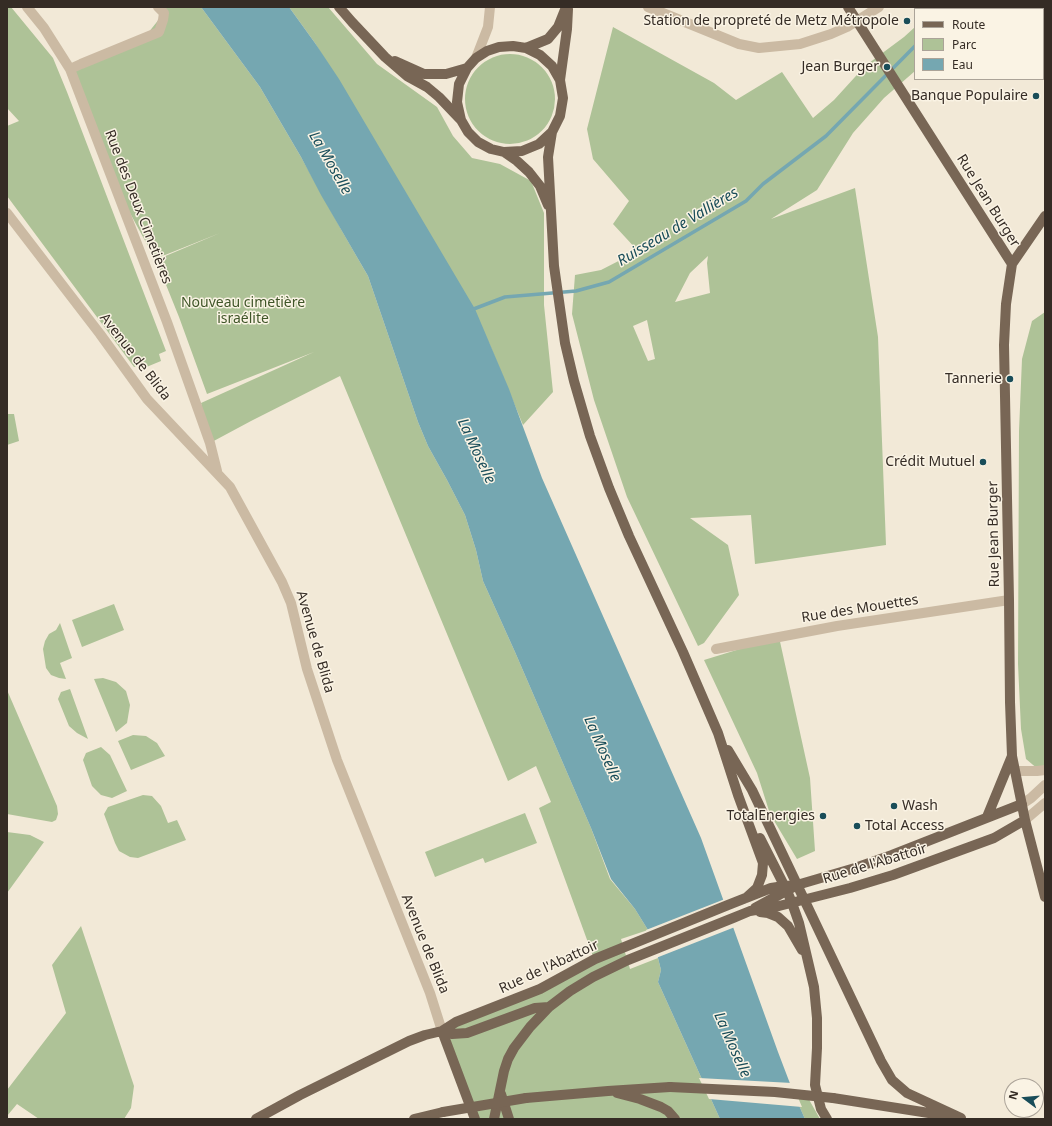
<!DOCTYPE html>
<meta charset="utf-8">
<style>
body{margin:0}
#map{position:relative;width:1052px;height:1126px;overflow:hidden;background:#f2e9d7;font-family:"Noto Sans",sans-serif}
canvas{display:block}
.frame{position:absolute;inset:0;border:8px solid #352c25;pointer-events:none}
.legend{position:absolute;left:914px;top:8px;width:130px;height:72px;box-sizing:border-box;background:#faf3e4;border:1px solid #aba398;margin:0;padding:5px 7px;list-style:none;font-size:12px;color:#352c25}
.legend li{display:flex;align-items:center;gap:8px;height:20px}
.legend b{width:20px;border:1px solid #aba398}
.north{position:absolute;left:1004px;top:1078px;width:40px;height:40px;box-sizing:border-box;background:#faf3e4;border:1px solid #aba398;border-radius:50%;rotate:286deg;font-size:11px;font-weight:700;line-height:16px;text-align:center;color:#352c25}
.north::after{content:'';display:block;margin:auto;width:14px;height:18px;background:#194d59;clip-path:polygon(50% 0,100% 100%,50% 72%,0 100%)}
</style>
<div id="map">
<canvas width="1052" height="1126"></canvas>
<div class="frame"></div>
<ul class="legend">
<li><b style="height:5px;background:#786655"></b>Route</li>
<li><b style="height:11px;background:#aec297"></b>Parc</li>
<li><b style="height:11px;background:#75a7b1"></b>Eau</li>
</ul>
<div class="north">N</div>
</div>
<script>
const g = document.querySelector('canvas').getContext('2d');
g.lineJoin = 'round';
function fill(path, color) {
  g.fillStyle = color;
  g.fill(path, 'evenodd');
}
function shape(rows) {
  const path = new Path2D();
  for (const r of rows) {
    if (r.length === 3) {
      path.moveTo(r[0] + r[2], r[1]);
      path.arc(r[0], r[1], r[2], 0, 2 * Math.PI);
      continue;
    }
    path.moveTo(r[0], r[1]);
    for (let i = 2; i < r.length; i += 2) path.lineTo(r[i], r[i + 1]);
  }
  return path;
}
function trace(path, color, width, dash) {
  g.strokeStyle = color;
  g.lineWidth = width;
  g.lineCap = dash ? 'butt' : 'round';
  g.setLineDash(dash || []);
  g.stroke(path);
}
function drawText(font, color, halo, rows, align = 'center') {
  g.font = font + ' "Noto Sans",sans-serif';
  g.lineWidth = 3;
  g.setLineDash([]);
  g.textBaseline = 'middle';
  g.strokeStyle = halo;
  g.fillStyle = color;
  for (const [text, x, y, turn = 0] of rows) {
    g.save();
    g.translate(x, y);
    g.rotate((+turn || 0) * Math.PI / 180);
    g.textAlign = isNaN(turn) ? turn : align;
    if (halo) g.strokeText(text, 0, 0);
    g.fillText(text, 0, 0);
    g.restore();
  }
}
const green = shape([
 [7,7,11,7,53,58,67,92,166,351,159,354,161,361,144,368,140,366,134,367,7,196,7,126,19,121,7,108],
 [158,7,201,7,260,87,301,157,342,231,361,264,368,276,418,422,428,446,447,480,465,515,476,550,483,581,515,652,591,828,610,879,635,909,648,930,621,939,630,969,658,958,661,970,658,982,720,1119,477,1119,442,1031,594,959,539,808,551,802,536,766,508,781,340,376,251,421,210,443,201,403,314,352,207,394,179,317,156,260,220,233,155,259,113,182,70,69,148,33,160,18],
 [289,7,328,7,377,64,437,107,453,136,472,158,500,164,531,181,544,213,544,305,553,392,523,425,489,343,315,43],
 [934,7,966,7,965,9,933,9],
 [613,27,714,83,736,100,782,72,813,118,834,100,865,66,904,37,915,27,915,71,884,98,853,133,817,190,771,219,855,188,878,337,886,545,755,564,751,515,690,518,728,545,739,595,704,643,698,646,627,497,594,400,572,314,575,275,601,270,638,251,613,224,629,201,593,159,587,129],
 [708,256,707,263,710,293,675,302,690,273],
 [647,320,655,359,648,361,633,326],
 [510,99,45],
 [1045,312,1045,775,1026,759,1021,729,1018,664,1019,431,1022,359,1032,321],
 [7,414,14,414,19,441,7,445],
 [114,604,124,630,82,647,72,620],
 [60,623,72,658,60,663,66,679,59,678,51,675,46,668,43,649,45,641,49,634,56,630],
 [779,637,810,778,815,851,797,859,770,814,757,773,704,660],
 [103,678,116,682,126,691,130,705,127,723,116,732,94,679],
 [70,689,88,739,77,733,69,726,58,699,61,692],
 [7,690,57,806,58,814,56,820,52,822,7,814],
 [133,735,146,736,157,743,165,756,131,770,118,741],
 [101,747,110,755,127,791,112,798,101,795,92,786,83,760,86,753],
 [143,795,152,796,161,806,168,823,177,820,186,840,138,858,130,857,119,851,115,843,104,814,108,807],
 [525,813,537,843,485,863,483,858,435,877,425,852],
 [7,832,30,835,44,842,7,893],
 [81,926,134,1086,131,1108,124,1119,39,1119,17,1104,7,1116,7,1090,66,1013,52,965],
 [794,1094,807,1096,820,1119,805,1119]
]);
const water = shape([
 [201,7,289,7,315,43,339,79,475,309,509,389,542,478,701,838,778,1052,794,1094,805,1119,720,1119,658,982,661,970,658,958,648,930,635,909,611,879,591,828,515,652,483,581,476,550,465,515,447,480,428,446,418,422,368,276,361,264,321,195,301,157,260,87]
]);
const pier = shape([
 [725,899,735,927,656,958,646,930],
 [699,1078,792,1083,802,1107,709,1099]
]);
const stream = shape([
 [471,310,505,297,576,291,609,282,746,201,763,184,826,136,915,46]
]);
const minor = shape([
 [27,7,44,28,70,69,167,322,210,443,217,471],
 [648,7,739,44,759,48,800,44,831,34,847,27,879,7],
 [476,58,488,27,490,7],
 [70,69,81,64,159,32,163,20,164,13,158,7],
 [7,213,100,334,147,399,230,487,282,582,291,603,307,669,337,760,430,993,442,1031],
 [716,649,837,626,1009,600],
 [1015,771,1037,771,1045,770],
 [1022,804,1031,798,1045,785],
 [1025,820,1045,803]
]);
const major = shape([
 [339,7,352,22,385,57,407,76,427,87,439,97,460,119],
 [848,7,1012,264,1006,304,1004,345,1009,600,1010,702,1012,756,1025,820,1045,897],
 [526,48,540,55,552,66,560,80,563,98,560,116,552,132,539,144,522,151,504,152,491,149,478,142,468,132,461,120,457,102,459,84,467,68,476,58,487,51,499,47,513,46,526,48,548,39,558,27,566,7],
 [395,61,424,74,446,74,467,68],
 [560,80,567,29,568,9],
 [552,132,548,157,554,266,565,343,574,381,590,436,609,488,629,536,683,652,718,733,738,795,763,863,762,875,757,888,746,898],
 [504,152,517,161,529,172,540,186,548,205],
 [1012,264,1045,216],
 [728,750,752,790,881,1061,892,1080,907,1093,961,1118],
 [987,817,1012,756],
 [760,838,787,891,792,903,799,923,814,987,817,1018,817,1048,815,1085,821,1109,827,1119],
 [755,908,797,885,855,868,892,855,1022,804],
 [760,912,768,913,778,917,788,926,802,950],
 [442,1031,456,1022,540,989,595,959,728,905,771,888,784,886,797,885],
 [442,1031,475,1119],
 [617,1093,640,1099,661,1107,668,1111,675,1119],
 [501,1094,509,1119],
 [526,1098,608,1091,670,1087],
 [833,1098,948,1116],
 [256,1119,300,1095,409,1041,425,1035,442,1031,452,1034,467,1033,535,1008,549,1007],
 [414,1119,443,1112],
 [494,1119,504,1071,508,1059,514,1048,530,1027,549,1007,570,991,593,977,628,960,733,918,750,911,779,906,850,888,893,875,994,838,1025,820]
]);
const majorBridge = shape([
 [670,1087,775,1092,833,1098],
 [443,1112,526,1098]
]);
const markers = [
 [907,21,4,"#194d59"],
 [887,67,4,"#194d59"],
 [1036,96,4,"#194d59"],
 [1010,379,4,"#194d59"],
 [983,462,4,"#194d59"],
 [894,806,4,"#194d59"],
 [823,816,4,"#194d59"],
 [857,826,4,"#194d59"]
];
const poiNames = [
 ["Station de propreté de Metz Métropole",899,21],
 ["Jean Burger",879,67],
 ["Banque Populaire",1028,96],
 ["Tannerie",1002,379],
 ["Crédit Mutuel",975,462],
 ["Wash",902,806,"left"],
 ["TotalEnergies",815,816],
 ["Total Access",865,826,"left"]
];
const streetNames = [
 ["Rue Jean Burger",988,201,58],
 ["Rue des Deux Cimetières",138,207,69],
 ["Avenue de Blida",135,357,52],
 ["Rue Jean Burger",994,534,-91],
 ["Rue des Mouettes",860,609,-9],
 ["Avenue de Blida",315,642,74],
 ["Rue de l'Abattoir",875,864,-17],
 ["Avenue de Blida",425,944,68],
 ["Rue de l'Abattoir",549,967,-25]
];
const parkNames = [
 ["Nouveau cimetière",243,303],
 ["israélite",243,319]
];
const waterNames = [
 ["La Moselle",330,163,60],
 ["Ruisseau de Vallières",678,227,-31],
 ["La Moselle",476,451,65],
 ["La Moselle",602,749,66],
 ["La Moselle",732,1045,66]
];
fill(green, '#aec297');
fill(water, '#75a7b1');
fill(pier, '#f2e9d7');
trace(stream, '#75a7b1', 3.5);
trace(minor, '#cbbaa3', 10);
trace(major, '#786655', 10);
trace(majorBridge, '#786655', 10);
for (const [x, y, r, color] of markers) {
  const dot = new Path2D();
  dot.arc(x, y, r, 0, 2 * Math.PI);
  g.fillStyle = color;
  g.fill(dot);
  trace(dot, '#faf3e4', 1.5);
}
drawText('14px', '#352c25', '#faf3e4', poiNames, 'right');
drawText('14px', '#352c25', '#faf3e4', streetNames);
drawText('14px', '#3f5528', '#faf3e4', parkNames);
drawText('italic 15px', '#194d59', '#faf3e4', waterNames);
</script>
